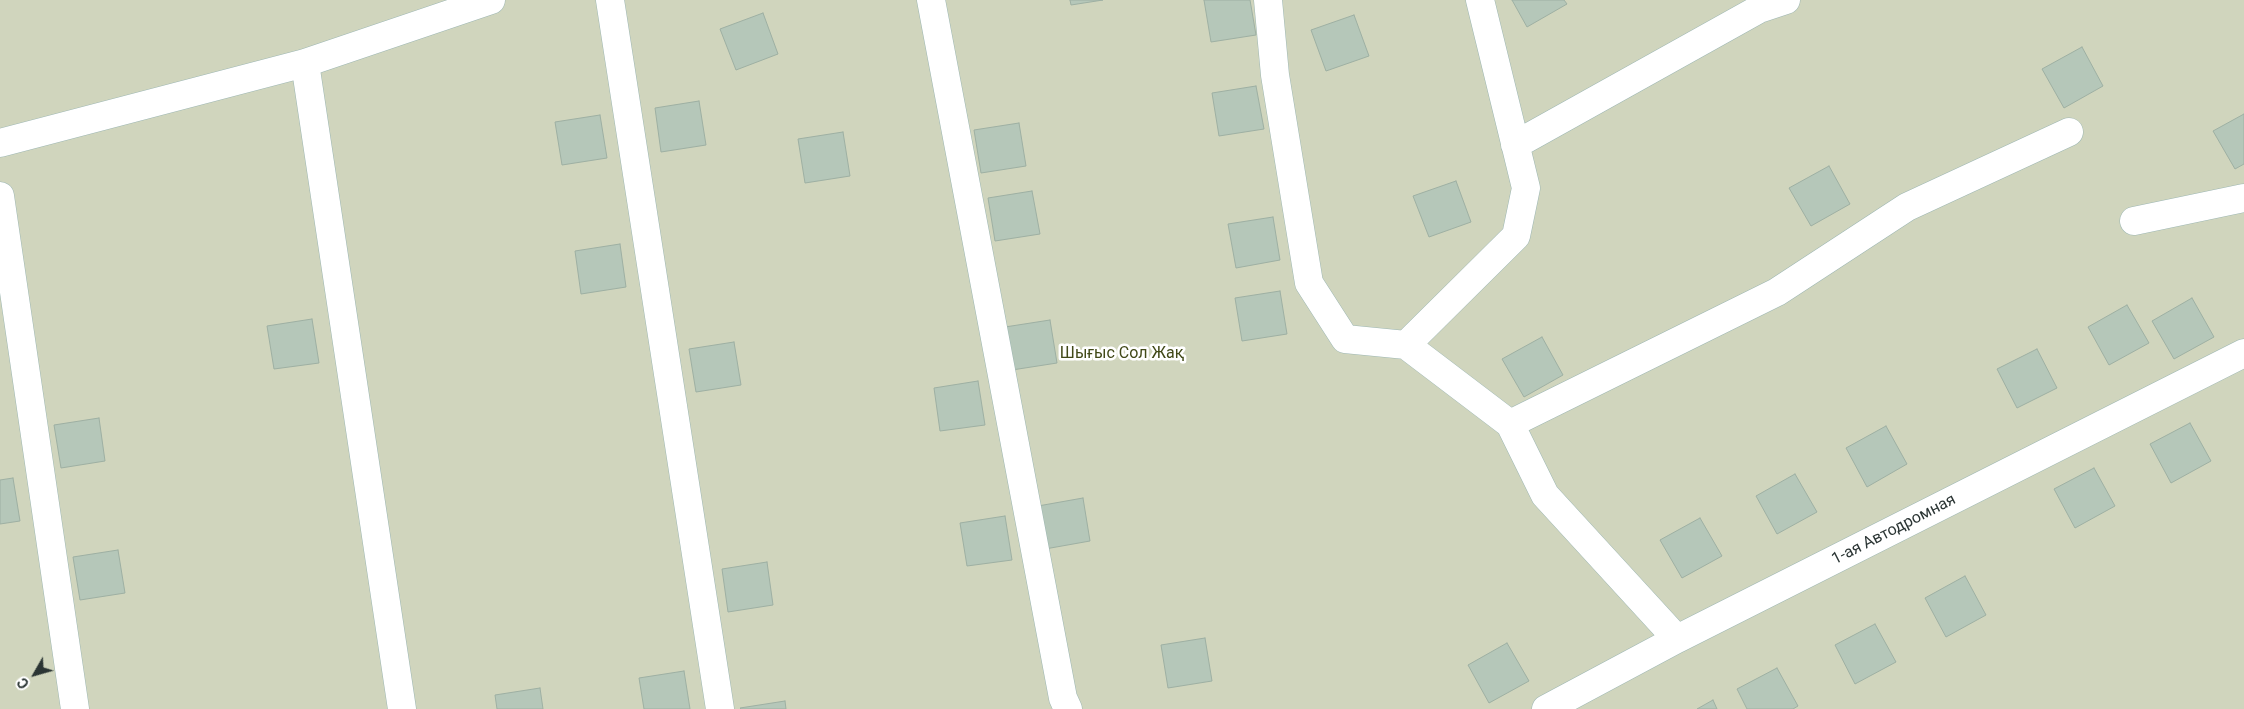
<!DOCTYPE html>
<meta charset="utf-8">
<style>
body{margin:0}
#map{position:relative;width:2244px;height:709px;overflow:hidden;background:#e2fcf9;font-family:Roboto,sans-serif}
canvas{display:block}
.north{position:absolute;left:10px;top:649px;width:50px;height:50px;-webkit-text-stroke:4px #fff;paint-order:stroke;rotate:232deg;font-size:14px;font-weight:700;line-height:20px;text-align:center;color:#2b3534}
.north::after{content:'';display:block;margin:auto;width:18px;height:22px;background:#2b3534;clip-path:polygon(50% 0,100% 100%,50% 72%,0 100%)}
</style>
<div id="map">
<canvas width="2244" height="709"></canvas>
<div class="north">С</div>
</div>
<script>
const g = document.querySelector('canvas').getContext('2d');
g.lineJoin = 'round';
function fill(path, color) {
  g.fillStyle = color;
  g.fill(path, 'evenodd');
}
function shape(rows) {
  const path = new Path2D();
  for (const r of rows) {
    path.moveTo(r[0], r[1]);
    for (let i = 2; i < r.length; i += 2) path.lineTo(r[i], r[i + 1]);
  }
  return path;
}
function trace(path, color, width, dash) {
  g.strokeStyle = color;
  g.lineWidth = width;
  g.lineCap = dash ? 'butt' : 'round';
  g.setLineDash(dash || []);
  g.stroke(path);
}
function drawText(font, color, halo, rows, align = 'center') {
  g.font = font + ' Roboto,sans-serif';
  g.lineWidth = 5;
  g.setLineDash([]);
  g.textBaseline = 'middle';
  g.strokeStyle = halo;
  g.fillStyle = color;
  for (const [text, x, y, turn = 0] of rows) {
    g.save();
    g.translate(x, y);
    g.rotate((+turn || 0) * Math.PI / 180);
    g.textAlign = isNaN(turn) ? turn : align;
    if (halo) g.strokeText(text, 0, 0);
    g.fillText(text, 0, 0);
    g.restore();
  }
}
const green = shape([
 [0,0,2244,0,2244,709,0,709]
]);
const building = shape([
 [1070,0,1103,0,1071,5,1070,0],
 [1204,0,1250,0,1256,35,1211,42,1204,0],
 [1512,0,1564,0,1567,4,1527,27,1512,0],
 [763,13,778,54,736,70,720,29,763,13],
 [1354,15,1369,56,1326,71,1311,30,1354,15],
 [2082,47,2103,86,2064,108,2042,69,2082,47],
 [1256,86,1264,129,1219,136,1212,93,1256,86],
 [699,101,706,145,661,152,655,108,699,101],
 [2244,114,2244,164,2235,169,2213,131,2244,114],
 [600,115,607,158,562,165,555,122,600,115],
 [1019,123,1026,166,981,173,974,130,1019,123],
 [843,132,850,176,805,183,798,139,843,132],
 [1829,166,1850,204,1811,226,1789,188,1829,166],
 [1456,181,1471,222,1429,237,1413,196,1456,181],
 [1032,191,1040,234,995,241,988,198,1032,191],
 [1273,217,1280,260,1236,268,1228,224,1273,217],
 [620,244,626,287,581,294,575,251,620,244],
 [1280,291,1287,334,1242,341,1235,298,1280,291],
 [2192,298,2214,337,2174,359,2152,321,2192,298],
 [2127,305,2149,343,2109,365,2088,327,2127,305],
 [312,319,319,363,274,369,267,326,312,319],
 [1050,320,1057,363,1012,370,1005,327,1050,320],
 [1542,337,1563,375,1524,397,1502,359,1542,337],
 [734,342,741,385,696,392,689,349,734,342],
 [2037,349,2057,388,2017,408,1997,369,2037,349],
 [978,381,985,425,940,431,934,388,978,381],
 [99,418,105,461,61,468,54,425,99,418],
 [2190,423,2211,461,2171,483,2150,444,2190,423],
 [1886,426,1907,464,1867,487,1846,448,1886,426],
 [2094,468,2115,506,2075,528,2054,489,2094,468],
 [1795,474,1817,512,1777,534,1756,496,1795,474],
 [13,478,20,521,0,524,0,480,13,478],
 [1083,498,1090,541,1045,549,1038,506,1083,498],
 [1005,516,1012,560,967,566,960,523,1005,516],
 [1700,518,1722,556,1682,578,1660,540,1700,518],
 [118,550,125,593,80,600,73,557,118,550],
 [767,562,773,605,728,612,722,569,767,562],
 [1965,576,1986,615,1946,637,1925,598,1965,576],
 [1875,624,1896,662,1855,684,1835,645,1875,624],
 [1205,638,1212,681,1168,688,1161,645,1205,638],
 [1507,643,1529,681,1489,703,1468,665,1507,643],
 [1777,668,1798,706,1793,709,1747,709,1737,689,1777,668],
 [684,671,690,709,644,709,639,678,684,671],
 [540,688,543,709,497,709,495,695,540,688],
 [1713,700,1717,709,1697,709,1713,700],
 [785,701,786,709,741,709,740,708,785,701]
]);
const minor = shape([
 [610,0,720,709],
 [931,0,1063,698,1068,709],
 [1268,0,1275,75,1309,283,1345,339,1406,345,1510,424,1545,495,1677,639],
 [305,63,402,709],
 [0,143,305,63,491,0],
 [1515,145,1759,9,1786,0],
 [0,196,75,709],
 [2134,221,2244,198],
 [1406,345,1516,236,1526,188,1480,0],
 [1510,424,1777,292,1907,207,2069,132],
 [1546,709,1677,639,2244,353]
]);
const parkNames = [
 ["Шығыс Сол Жақ",1122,354]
];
const streetNames = [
 ["1-ая Автодромная",1894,530,-27]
];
fill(green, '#d0d5bd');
fill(building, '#b5c7b9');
trace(building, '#9eb0a3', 1);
trace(minor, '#9eb7b3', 29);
trace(minor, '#fff', 28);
drawText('16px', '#414918', '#fff', parkNames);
drawText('16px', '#2b3534', '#fff', streetNames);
</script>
